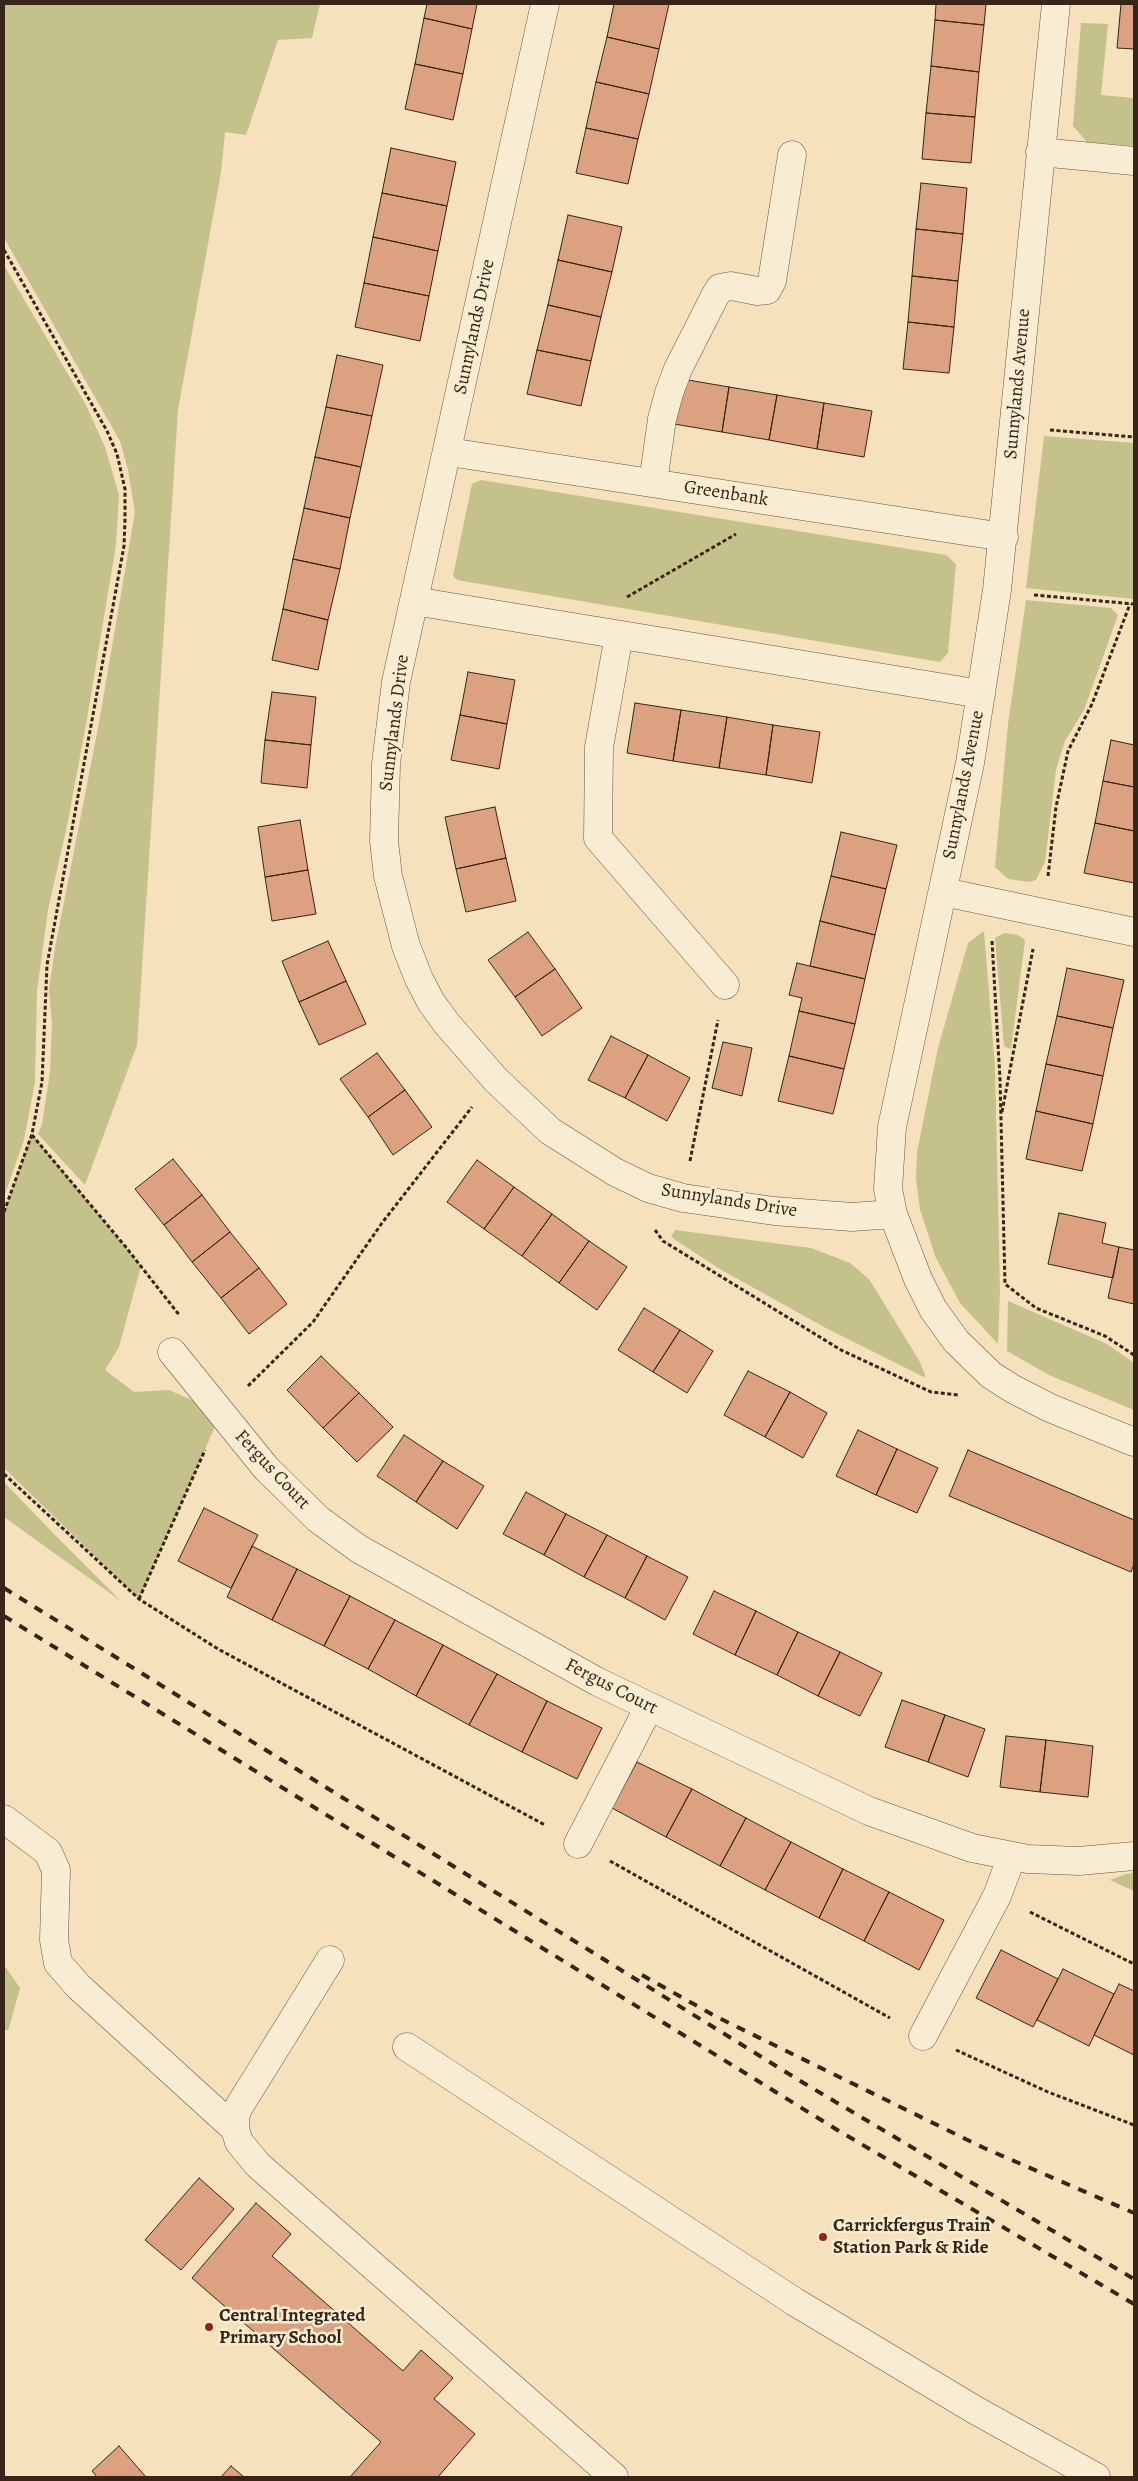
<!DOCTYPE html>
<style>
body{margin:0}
#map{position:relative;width:1138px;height:2481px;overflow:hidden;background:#f5e1bb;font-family:Alegreya,serif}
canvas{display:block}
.frame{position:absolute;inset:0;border:5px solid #372518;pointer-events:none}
</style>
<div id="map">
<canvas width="1138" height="2481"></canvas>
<div class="frame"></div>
</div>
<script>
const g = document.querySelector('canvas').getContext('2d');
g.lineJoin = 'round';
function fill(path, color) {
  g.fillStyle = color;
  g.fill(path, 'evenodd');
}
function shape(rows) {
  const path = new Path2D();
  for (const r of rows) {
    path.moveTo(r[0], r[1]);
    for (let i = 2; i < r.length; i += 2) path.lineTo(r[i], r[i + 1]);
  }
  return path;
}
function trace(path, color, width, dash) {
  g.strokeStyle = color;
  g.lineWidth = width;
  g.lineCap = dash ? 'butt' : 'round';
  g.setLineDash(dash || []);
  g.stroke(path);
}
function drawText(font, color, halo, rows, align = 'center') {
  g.font = font + ' Alegreya,serif';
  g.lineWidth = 5;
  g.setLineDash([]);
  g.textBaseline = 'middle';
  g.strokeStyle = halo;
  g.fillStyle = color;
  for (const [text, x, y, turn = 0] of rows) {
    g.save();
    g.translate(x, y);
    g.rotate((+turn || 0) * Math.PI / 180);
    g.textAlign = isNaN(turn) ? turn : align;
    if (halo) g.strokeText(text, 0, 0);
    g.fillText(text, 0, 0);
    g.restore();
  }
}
const green = shape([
 [4,4,320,4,312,38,278,40,246,135,225,132,221,172,178,410,137,1045,85,1185,38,1134,42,1124,50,1072,52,1024,49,989,55,948,98,728,135,512,128,470,120,441,4,238],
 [1081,23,1108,24,1101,95,1134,98,1134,146,1087,142,1073,126],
 [4,265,86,405,105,447,119,495,116,545,87,719,67,826,48,910,37,991,35,1082,24,1140,4,1197],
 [1044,436,1134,443,1134,599,1026,588],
 [481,480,946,555,956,564,948,653,940,662,457,580,453,576,472,484],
 [1026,600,1111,608,1118,615,1084,710,1065,741,1056,770,1045,862,1036,880,1030,882,1008,879,995,867,1008,724],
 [984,931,995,1067,1000,1291,998,1344,960,1303,935,1256,920,1209,916,1179,917,1152,938,1048,968,943],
 [1004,933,1018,935,1025,940,1011,1049,1004,1046,995,938],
 [32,1134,141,1266,119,1347,105,1370,134,1392,169,1390,221,1413,139,1599,4,1468,4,1212],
 [675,1230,811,1248,850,1263,869,1279,920,1362,926,1378,824,1327,718,1268,671,1237],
 [1008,1301,1107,1344,1134,1363,1134,1410,1049,1375,1007,1351],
 [4,1482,55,1535,121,1601,4,1517],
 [1134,1873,1134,1891,1110,1880,1126,1874],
 [4,1965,20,1988,8,2031,4,2029]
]);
const building = shape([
 [427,4,477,4,472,29,424,18,427,4],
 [614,4,669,4,659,49,607,37,614,4],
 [936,4,986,4,984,25,935,20,936,4],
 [1121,4,1134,4,1134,49,1117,48,1121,4],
 [424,18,472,29,463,74,415,64,424,18],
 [935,20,984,25,979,72,931,66,935,20],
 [607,37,659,49,649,94,596,82,607,37],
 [415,64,463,74,453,120,405,109,415,64],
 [931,66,979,72,975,117,926,113,931,66],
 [596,82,649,94,638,139,586,128,596,82],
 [926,113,975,117,971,163,922,159,926,113],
 [586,128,638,139,628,184,576,173,586,128],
 [391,148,456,162,447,206,382,193,391,148],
 [921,183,967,188,963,234,916,229,921,183],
 [382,193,447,206,438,251,373,237,382,193],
 [568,215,622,227,612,272,558,260,568,215],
 [916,229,963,234,958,281,912,276,916,229],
 [373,237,438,251,429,296,364,283,373,237],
 [558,260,612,272,601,317,548,305,558,260],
 [912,276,958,281,954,327,908,322,912,276],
 [364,283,429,296,420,341,355,327,364,283],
 [548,305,601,317,591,361,537,350,548,305],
 [908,322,954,327,949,373,903,369,908,322],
 [537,350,591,361,581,406,527,394,537,350],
 [337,355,383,365,372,416,326,407,337,355],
 [682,379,729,387,722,432,674,424,682,379],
 [729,387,777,395,769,440,722,432,729,387],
 [777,395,824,403,817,449,769,440,777,395],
 [824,403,872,411,864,457,817,449,824,403],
 [326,407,372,416,361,467,315,457,326,407],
 [315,457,361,467,350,518,304,508,315,457],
 [304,508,350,518,340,569,293,559,304,508],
 [293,559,340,569,328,620,283,609,293,559],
 [283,609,328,620,318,670,272,660,283,609],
 [468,672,515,680,507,724,460,715,468,672],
 [272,692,316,697,311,745,265,740,272,692],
 [635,703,681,710,673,761,627,753,635,703],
 [681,710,727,717,719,768,673,761,681,710],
 [460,715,507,724,499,769,451,760,460,715],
 [727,717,773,725,766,775,719,768,727,717],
 [773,725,820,732,812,783,766,775,773,725],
 [265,740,311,745,307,788,261,783,265,740],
 [1111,740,1134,745,1134,787,1103,781,1111,740],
 [1103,781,1134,787,1134,831,1095,823,1103,781],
 [495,807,506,858,456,869,445,817,495,807],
 [300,820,308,870,265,877,258,827,300,820],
 [1095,823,1134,831,1134,883,1084,873,1095,823],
 [841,832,897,845,886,889,831,876,841,832],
 [506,858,516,901,466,912,456,869,506,858],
 [308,870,316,914,272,921,265,877,308,870],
 [831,876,886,889,875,935,820,921,831,876],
 [820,921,875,935,865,979,810,966,820,921],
 [528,932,555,969,515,997,488,960,528,932],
 [328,941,346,981,299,1002,282,961,328,941],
 [797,963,865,979,855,1024,799,1011,802,998,789,995,797,963],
 [1067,968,1124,980,1113,1028,1057,1016,1067,968],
 [555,969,582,1008,542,1036,515,997,555,969],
 [346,981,366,1024,319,1045,299,1002,346,981],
 [799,1011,855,1024,844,1069,789,1056,799,1011],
 [1057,1016,1113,1028,1103,1076,1046,1064,1057,1016],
 [611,1036,648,1055,625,1098,588,1080,611,1036],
 [723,1042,752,1048,742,1096,712,1088,723,1042],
 [377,1053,405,1090,368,1117,340,1079,377,1053],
 [648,1055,690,1078,667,1121,625,1098,648,1055],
 [789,1056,844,1069,833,1114,778,1101,789,1056],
 [1046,1064,1103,1076,1093,1124,1036,1111,1046,1064],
 [405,1090,432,1127,393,1155,368,1117,405,1090],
 [1036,1111,1093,1124,1082,1171,1026,1159,1036,1111],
 [173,1159,202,1195,164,1225,135,1189,173,1159],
 [477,1160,514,1187,484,1229,447,1202,477,1160],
 [514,1187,552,1214,522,1256,484,1229,514,1187],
 [202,1195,230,1232,192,1262,164,1225,202,1195],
 [1059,1213,1106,1223,1102,1243,1119,1247,1113,1278,1048,1264,1059,1213],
 [552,1214,589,1241,559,1283,522,1256,552,1214],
 [230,1232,259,1268,221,1298,192,1262,230,1232],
 [589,1241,627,1267,597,1310,559,1283,589,1241],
 [1119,1247,1134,1250,1134,1304,1108,1298,1119,1247],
 [259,1268,287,1304,249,1334,221,1298,259,1268],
 [644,1308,680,1330,653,1372,618,1350,644,1308],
 [680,1330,713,1351,687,1393,653,1372,680,1330],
 [321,1356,359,1393,323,1428,287,1390,321,1356],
 [748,1371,790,1392,765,1437,724,1415,748,1371],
 [790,1392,827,1413,803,1458,765,1437,790,1392],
 [359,1393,393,1427,357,1462,323,1428,359,1393],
 [858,1430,897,1449,876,1495,836,1476,858,1430],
 [404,1435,443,1461,416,1502,377,1476,404,1435],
 [897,1449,938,1468,917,1513,876,1495,897,1449],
 [968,1450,1134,1520,1134,1564,1131,1572,949,1496,968,1450],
 [443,1461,484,1486,457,1529,416,1502,443,1461],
 [526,1492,566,1514,544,1555,503,1534,526,1492],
 [204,1508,258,1535,231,1588,178,1561,204,1508],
 [566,1514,607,1535,584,1577,544,1555,566,1514],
 [607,1535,647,1556,625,1598,584,1577,607,1535],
 [252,1546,297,1569,272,1620,227,1597,252,1546],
 [647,1556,688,1577,665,1620,625,1598,647,1556],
 [297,1569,350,1596,324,1646,272,1620,297,1569],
 [714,1591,756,1611,735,1655,693,1634,714,1591],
 [350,1596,395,1620,368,1669,324,1646,350,1596],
 [756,1611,798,1632,777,1675,735,1655,756,1611],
 [395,1620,443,1645,416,1696,368,1669,395,1620],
 [798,1632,840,1652,818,1696,777,1675,798,1632],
 [443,1645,497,1674,469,1725,416,1696,443,1645],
 [840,1652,882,1673,860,1716,818,1696,840,1652],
 [497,1674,547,1701,522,1752,469,1725,497,1674],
 [902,1700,945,1715,928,1762,885,1747,902,1700],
 [547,1701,602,1728,577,1779,522,1752,547,1701],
 [945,1715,985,1729,968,1777,928,1762,945,1715],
 [1006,1736,1046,1740,1040,1792,1000,1787,1006,1736],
 [1046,1740,1093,1746,1088,1797,1040,1792,1046,1740],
 [637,1762,692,1789,666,1837,612,1808,637,1762],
 [692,1789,746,1818,720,1866,666,1837,692,1789],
 [746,1818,791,1842,765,1890,720,1866,746,1818],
 [791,1842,843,1869,819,1918,765,1890,791,1842],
 [843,1869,889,1892,864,1941,819,1918,843,1869],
 [889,1892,944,1920,919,1970,864,1941,889,1892],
 [1001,1950,1058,1979,1033,2027,976,1998,1001,1950],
 [1063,1969,1114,1994,1089,2046,1037,2020,1063,1969],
 [1119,1984,1134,1991,1134,2055,1094,2035,1119,1984],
 [199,2178,234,2209,181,2270,145,2240,199,2178],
 [256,2203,291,2234,272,2256,403,2371,421,2350,453,2378,434,2399,475,2434,438,2477,350,2477,381,2442,192,2278,256,2203],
 [119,2446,146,2477,97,2477,92,2471,119,2446],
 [231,2466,244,2477,221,2477,231,2466]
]);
const path = shape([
 [4,250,107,431,117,454,125,489,125,520,124,546,47,965,42,1082,32,1134,4,1212],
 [1050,430,1134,437],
 [1034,595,1134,604],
 [627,597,736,534],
 [1048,876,1056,807,1068,751,1092,704,1130,604],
 [992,941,1000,1079,1005,1284,1036,1308,1105,1336,1134,1355],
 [1002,1112,1033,949],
 [32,1135,125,1246,180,1316],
 [690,1161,718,1020],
 [655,1230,663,1241,841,1350,931,1392,958,1395],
 [248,1386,313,1322,382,1223,472,1107],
 [4,1474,139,1599,218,1649,545,1825],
 [139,1599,205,1450],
 [610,1861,890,2018],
 [1030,1912,1134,1964],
 [956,2050,1048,2092,1134,2125]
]);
const minor = shape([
 [545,4,396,682,386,764,384,841,388,876,406,946,419,979,431,1002,447,1024,496,1080,550,1131,615,1172,648,1188,683,1198,774,1211,852,1217,893,1214],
 [1056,4,997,590,970,763,892,1127,888,1189,893,1214,918,1279,933,1309,956,1341,991,1375,1013,1389,1050,1408,1134,1442],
 [1040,152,1134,161],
 [449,452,1004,537],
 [653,483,662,419,669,393,678,369,715,296,720,288,731,286,757,291,767,290,772,281,792,155],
 [414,601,981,694],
 [619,635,599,747,598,838,725,985],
 [944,892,1134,932],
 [172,1352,266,1468,318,1519,359,1549,598,1682,869,1811,972,1848,1028,1859,1079,1861,1134,1856],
 [4,1819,48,1852,56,1870,54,1940,58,1963,78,1986,235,2129],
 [578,1844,649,1707],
 [330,1960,240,2105,235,2115,235,2129,239,2142,258,2165,614,2477],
 [923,2036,997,1896,1012,1856],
 [407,2047,795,2302,975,2410,1096,2477]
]);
const rail = shape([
 [4,1588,802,2082,1134,2279],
 [4,1616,839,2131,1134,2304],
 [642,1975,715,2016,984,2148,1134,2213]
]);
const markers = [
 [823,2237,5,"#8f2418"],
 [209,2327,5,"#8f2418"]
];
const streetNames = [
 ["Sunnylands Drive",475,327,-78],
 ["Sunnylands Avenue",1018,384,-85],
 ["Greenbank",726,494,9],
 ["Sunnylands Drive",395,723,-83],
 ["Sunnylands Avenue",964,785,-79],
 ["Sunnylands Drive",729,1201,9],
 ["Fergus Court",272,1470,47],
 ["Fergus Court",611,1687,27]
];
const poiNames = [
 ["Carrickfergus Train",833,2226],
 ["Station Park & Ride",833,2248],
 ["Central Integrated",219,2316],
 ["Primary School",219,2338]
];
fill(green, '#c4c18b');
fill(building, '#dca180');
trace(building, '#372518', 1);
trace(minor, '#665441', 29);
trace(path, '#372518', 3, [4, 2.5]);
trace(minor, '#f8ecd3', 28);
trace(rail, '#372518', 4, [9, 9]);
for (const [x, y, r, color] of markers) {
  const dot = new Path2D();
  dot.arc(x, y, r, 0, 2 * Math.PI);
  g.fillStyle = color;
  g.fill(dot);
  trace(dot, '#f8ecd3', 2);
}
drawText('19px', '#372518', '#f8ecd3', streetNames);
drawText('bold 19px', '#372518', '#f8ecd3', poiNames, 'left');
</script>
